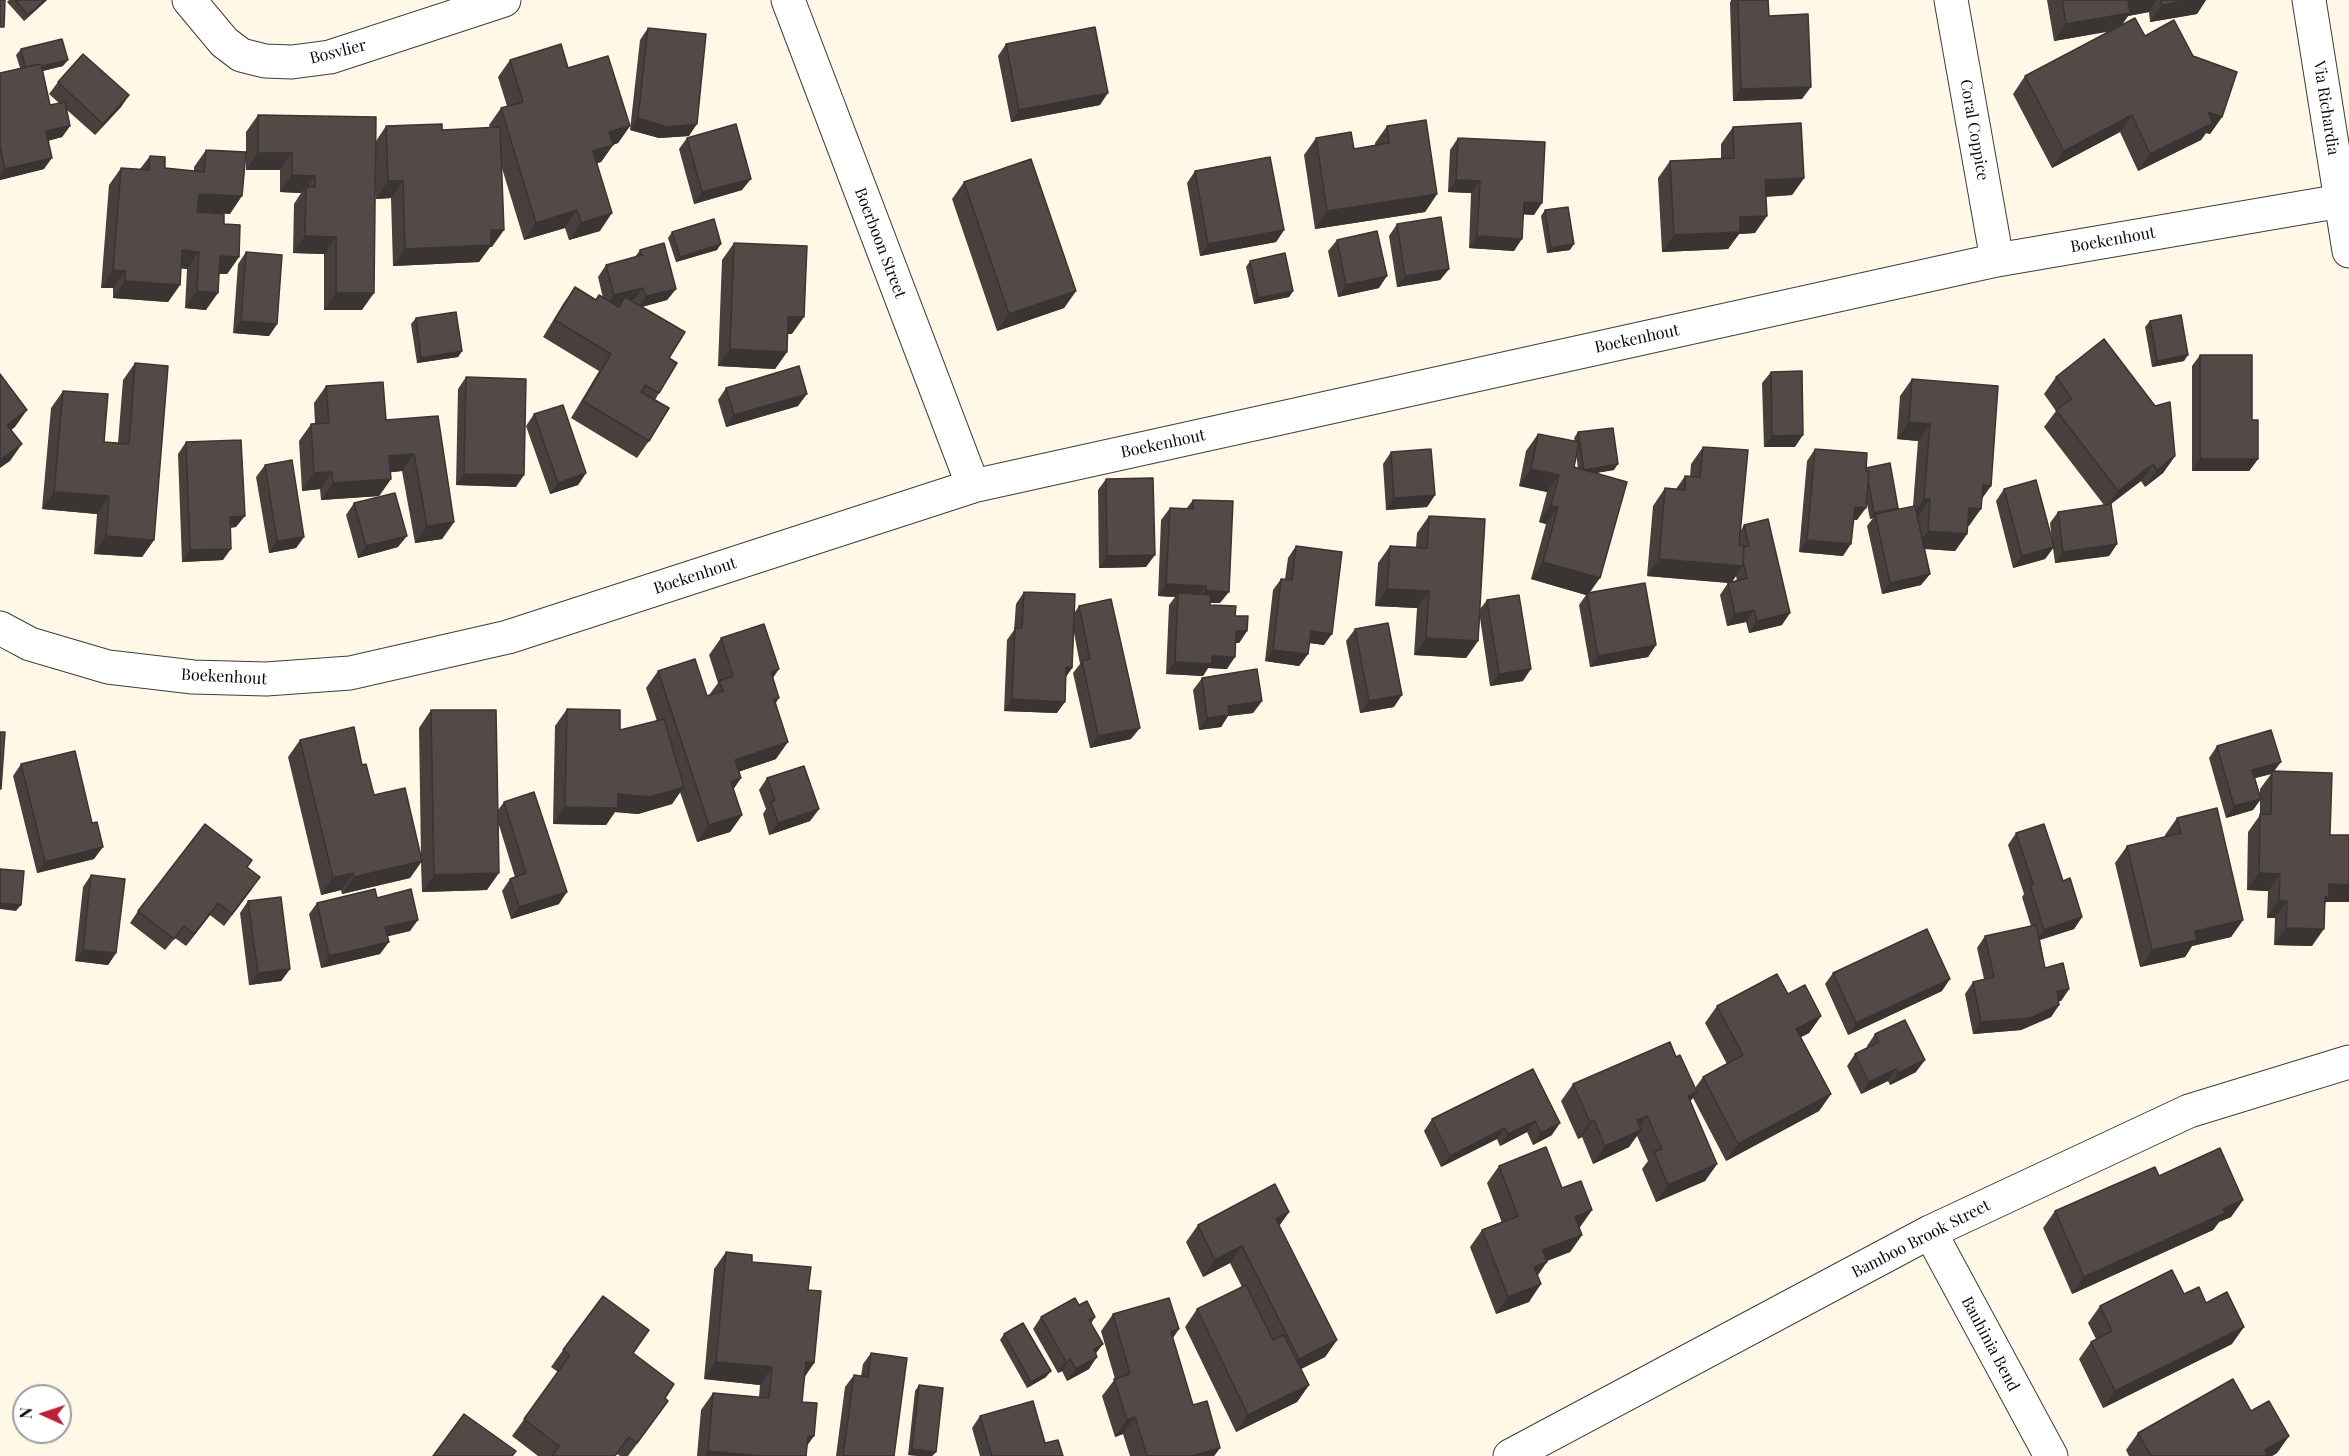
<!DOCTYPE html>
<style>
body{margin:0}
#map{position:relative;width:2349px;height:1456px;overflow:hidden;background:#fff8e7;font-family:"Playfair Display",serif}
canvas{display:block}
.north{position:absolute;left:12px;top:1384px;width:60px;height:60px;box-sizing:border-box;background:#fff;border:2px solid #9d9d9d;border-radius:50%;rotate:273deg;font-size:16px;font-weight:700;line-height:24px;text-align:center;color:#0a0a0a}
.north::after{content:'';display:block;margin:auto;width:21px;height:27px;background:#ba223b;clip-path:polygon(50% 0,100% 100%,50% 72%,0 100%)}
</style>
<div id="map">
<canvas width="2349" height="1456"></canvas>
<div class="north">N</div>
</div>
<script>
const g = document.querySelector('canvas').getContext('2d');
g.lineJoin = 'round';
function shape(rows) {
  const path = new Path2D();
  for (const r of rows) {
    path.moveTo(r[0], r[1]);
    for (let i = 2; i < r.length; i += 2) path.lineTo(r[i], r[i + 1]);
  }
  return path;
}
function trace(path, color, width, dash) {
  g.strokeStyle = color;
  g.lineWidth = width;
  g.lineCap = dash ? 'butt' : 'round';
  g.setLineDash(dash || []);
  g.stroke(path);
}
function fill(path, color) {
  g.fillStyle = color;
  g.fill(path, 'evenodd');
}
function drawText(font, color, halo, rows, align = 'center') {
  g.font = font + ' "Playfair Display",serif';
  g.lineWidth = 6;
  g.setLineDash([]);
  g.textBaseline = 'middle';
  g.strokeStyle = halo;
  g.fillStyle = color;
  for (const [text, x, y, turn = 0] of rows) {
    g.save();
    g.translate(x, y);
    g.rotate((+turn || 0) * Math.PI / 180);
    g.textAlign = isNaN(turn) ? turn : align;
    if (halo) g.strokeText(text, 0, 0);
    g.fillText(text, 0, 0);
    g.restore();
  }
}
const street = shape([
 [189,0,224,42,241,55,265,61,292,62,330,57,504,0],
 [788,0,973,486],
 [1951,0,1997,260],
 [2309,0,2349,251],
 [0,628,30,644,108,667,193,677,266,679,350,673,508,637,973,486,1997,260,2341,201],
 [1930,1232,2051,1456],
 [1510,1456,1930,1232,2189,1111,2349,1062]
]);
const wall = shape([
 [9,0,47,0,24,21,7,2],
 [1731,0,1768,0,1769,16,1802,99,1733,101,1730,3],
 [2047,0,2206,0,2197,14,2150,22,2149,12,2128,16,2122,25,2145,36,2222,117,2210,134,2206,133,2201,140,2138,171,2120,132,2052,168,2013,94,2025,76,2109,31,2054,41],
 [648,28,689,136,659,138,630,130,640,40],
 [1006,44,1100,105,1011,122,998,56],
 [21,49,63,66,43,71,50,105,59,103,49,94,58,82,129,95,121,107,95,135,67,110,70,126,62,137,48,141,44,169,0,180,0,73,20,68,16,55],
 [510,60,568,68,630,126,618,143,613,145,601,162,597,163,600,231,569,240,565,228,524,240,501,165,492,247,490,247,479,262,393,266,391,198,376,199,375,173,362,310,324,310,324,254,293,253,294,204,301,193,280,192,280,170,246,170,246,154,230,214,198,211,224,224,239,257,227,274,219,274,206,310,185,308,187,269,181,268,180,285,168,302,113,298,113,288,101,288,109,185,121,168,140,169,150,156,165,168,194,171,194,167,206,150,246,152,246,132,258,115,376,141,386,126,442,130,490,128,489,125,501,108,507,106,498,77],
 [1387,126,1437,194,1425,212,1315,229,1304,155,1316,138,1354,149,1375,145,1375,143],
 [1733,127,1804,178,1792,195,1766,197,1755,233,1739,234,1728,249,1662,252,1658,178,1670,161,1721,158,1721,144],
 [687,138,742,190,694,204,679,149],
 [1458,138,1534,215,1523,214,1514,251,1469,248,1471,193,1448,192,1450,150],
 [1195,171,1284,230,1276,242,1200,256,1187,183],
 [964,182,1076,291,1064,308,997,331,952,199],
 [1545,210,1570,250,1547,253,1541,216],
 [1397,224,1449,269,1440,280,1397,287,1389,236],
 [672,232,717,250,676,262,668,238],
 [1337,240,1379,288,1338,297,1328,251],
 [734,243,792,334,787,334,787,352,775,369,718,366,722,260],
 [640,250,676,289,667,300,642,307,669,358,659,393,655,400,649,441,637,458,571,418,599,371,543,337,563,304,575,287,596,300,603,298,598,277,606,265,635,257],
 [246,252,277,324,269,336,233,333,238,264],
 [1250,261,1293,291,1289,297,1254,304,1246,267],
 [416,318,462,351,458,357,417,363,411,324],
 [2150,321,2184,361,2152,367,2145,327],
 [2200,355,2252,420,2258,459,2249,471,2192,471,2192,366],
 [135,363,154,540,142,557,94,554,97,514,42,509,51,408,63,391,104,442,118,443,123,380],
 [1771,372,1795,447,1764,447,1762,383],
 [466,377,516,487,456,485,458,389],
 [2056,377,2175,456,2163,473,2145,487,2141,481,2110,504,2117,544,2109,556,2055,563,2053,548,2045,559,2013,568,1996,501,2004,489,2052,542,2050,523,2058,512,2104,505,2044,427,2056,411,2044,394],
 [1912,379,1981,500,1968,526,1967,534,1955,551,1924,549,1930,574,1921,585,1882,594,1867,526,1873,518,1870,519,1866,499,1857,520,1853,519,1843,556,1799,552,1807,461,1815,449,1866,468,1897,510,1913,506,1918,441,1897,439,1900,396],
 [326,386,386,420,438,416,454,522,442,539,415,543,402,471,390,472,391,479,379,496,321,500,320,489,302,491,299,441,311,424,315,424,314,403],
 [726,388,798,406,726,427,718,400],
 [534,414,586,473,578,485,550,494,526,426],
 [1578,432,1614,470,1595,473,1589,593,1656,645,1648,657,1590,667,1579,605,1586,595,1531,579,1546,524,1539,522,1547,492,1519,486,1526,451,1538,434,1575,441,1574,438],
 [1576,454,1578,468,1574,467],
 [186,442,236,527,230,528,223,560,182,562,178,454],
 [1703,447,1741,530,1744,525,1782,625,1749,633,1746,622,1727,626,1720,595,1728,583,1647,576,1653,506,1665,488,1676,489,1685,476,1690,477,1691,464],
 [1736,576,1737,581,1732,582],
 [1391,452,1435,495,1427,507,1386,510,1383,464],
 [265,465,304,537,296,548,269,553,256,477],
 [1106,479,1146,567,1099,568,1098,490],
 [1193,500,1220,603,1210,603,1210,605,1235,616,1247,631,1239,643,1236,643,1227,669,1208,668,1203,676,1166,674,1169,605,1175,597,1158,596,1161,520,1170,508,1186,509],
 [354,503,398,547,358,558,346,515],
 [1429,516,1480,609,1487,600,1523,681,1490,686,1480,618,1478,641,1466,658,1414,655,1417,608,1375,606,1378,563,1390,546,1416,547,1417,533],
 [1296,546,1324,645,1309,643,1308,654,1299,666,1265,661,1273,590,1281,579,1285,579,1288,558],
 [1024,592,1075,612,1079,606,1131,739,1090,748,1073,673,1080,664,1074,633,1072,668,1066,677,1057,713,1004,711,1007,640,1014,630,1016,604],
 [1355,629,1394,707,1360,713,1346,641],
 [721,638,773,679,779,698,776,703,776,759,738,772,741,778,733,789,742,815,730,832,697,842,680,792,672,804,638,814,615,812,606,825,553,824,555,726,567,709,620,730,657,721,646,688,658,671,707,696,709,695,718,683,709,655],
 [1202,678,1262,701,1253,713,1228,716,1221,727,1199,730,1193,690],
 [431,710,498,810,504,802,559,904,511,919,502,891,510,879,515,877,498,822,487,890,422,892,421,862,410,878,342,894,341,890,321,895,288,757,300,740,362,765,374,795,421,857,419,728],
 [2217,746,2274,772,2330,835,2349,835,2349,902,2326,902,2324,904,2312,946,2274,945,2275,918,2267,918,2268,891,2247,890,2248,832,2260,815,2260,800,2253,810,2226,818,2209,758],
 [2271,774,2260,789,2260,796,2255,778],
 [21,764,94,859,37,873,13,776],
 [767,778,819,809,810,821,769,835,763,814,766,809,759,790],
 [2177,818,2243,920,2231,937,2192,946,2185,957,2140,967,2115,863,2127,846,2165,837,2165,835],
 [2016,833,2063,881,2082,917,2074,929,2040,940,2045,968,2069,989,2061,1001,2059,1001,2059,1005,2051,1017,2021,1030,1973,1034,1965,994,1973,982,1984,979,1977,948,1985,936,2031,926,2022,897,2024,894,2008,845],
 [247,867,252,889,224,926,210,915,186,946,175,938,165,950,130,923,138,911],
 [91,875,116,953,108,965,75,961,83,887],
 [377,898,410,931,387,936,380,954,321,968,309,914,317,903],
 [248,901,290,969,281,981,249,985,240,913],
 [1833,973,1942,991,1848,1035,1825,984],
 [1788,994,1821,1016,1809,1033,1801,1037,1831,1094,1819,1111,1726,1161,1693,1098,1690,1101,1717,1164,1705,1181,1656,1202,1642,1169,1648,1161,1637,1136,1629,1147,1593,1164,1582,1137,1578,1139,1561,1101,1573,1084,1676,1057,1695,1088,1703,1077,1727,1064,1705,1023,1717,1006],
 [1875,1034,1916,1072,1890,1085,1888,1081,1861,1094,1847,1066,1855,1054,1868,1048,1867,1046],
 [1533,1069,1552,1135,1533,1145,1527,1132,1500,1146,1497,1139,1441,1167,1424,1131,1432,1119],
 [1499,1166,1562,1188,1592,1210,1579,1228,1582,1235,1570,1252,1547,1261,1538,1275,1529,1302,1496,1314,1470,1247,1482,1230,1502,1223,1487,1183],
 [2159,1176,2243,1200,2231,1217,2219,1222,2213,1230,2072,1294,2043,1228,2055,1211],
 [1289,1212,1279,1226,1337,1340,1325,1357,1301,1369,1309,1385,1297,1402,1236,1432,1185,1327,1197,1309,1242,1287,1230,1263,1203,1277,1186,1242,1198,1225],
 [726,1252,752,1262,808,1290,814,1363,804,1378,802,1402,807,1446,806,1456,697,1456,701,1410,713,1393,759,1397,760,1385,704,1379,714,1269],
 [2184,1294,2206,1303,2232,1344,2103,1408,2079,1359,2091,1342,2096,1339,2088,1323,2100,1306],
 [1079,1305,1095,1317,1091,1324,1096,1354,1089,1369,1067,1381,1062,1371,1058,1373,1033,1329,1041,1317],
 [1113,1314,1173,1338,1193,1405,1220,1448,1214,1456,1130,1456,1123,1434,1115,1437,1102,1396,1115,1379,1101,1331],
 [1004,1334,1046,1377,1027,1388,1000,1340],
 [563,1350,633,1353,665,1398,668,1401,628,1456,620,1456,617,1454,615,1456,538,1456,512,1436,558,1372,551,1367],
 [871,1353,894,1456,836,1456,845,1387,854,1375,861,1376,863,1364],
 [919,1385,936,1452,932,1456,920,1456,908,1455,915,1391],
 [2251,1411,2289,1436,2277,1453,2272,1456,2129,1456,2126,1450,2138,1433],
 [980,1416,1045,1443,1063,1456,980,1456,972,1428]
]);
const shadedWall = shape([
 [45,0,47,0,24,21,28,15],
 [2134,0,2157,0,2149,12,2128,16,2118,30,2054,41,2066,24,2128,1],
 [2188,0,2206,0,2197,14,2150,22,2162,5],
 [68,60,63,66,21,76,25,70],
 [1811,87,1802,99,1733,101,1741,89],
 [1108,93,1100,105,1011,122,1019,110],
 [129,95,121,107,95,135,103,124],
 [2208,112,2222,117,2210,134,2206,133,2201,140,2138,171,2150,154],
 [2132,115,2120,132,2052,168,2064,151],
 [638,118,697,124,689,136,659,138,630,130],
 [70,126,62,137,38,143,46,131],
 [630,126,618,143,597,150,609,132],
 [613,145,601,162,581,168,593,151],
 [258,153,292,153,280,170,246,170],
 [52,158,44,169,0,180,0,176,5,169],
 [292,175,315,176,306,190,306,187,301,193,280,192],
 [1804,178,1792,195,1753,197,1765,180],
 [751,179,742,190,694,204,702,192],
 [1456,180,1480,181,1471,193,1448,192],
 [388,181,403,181,391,198,376,199],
 [199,194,242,196,230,214,187,211],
 [1437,194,1425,212,1315,229,1327,211],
 [1524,202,1542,203,1534,215,1516,214],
 [577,210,565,228,524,240,536,223],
 [612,213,600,231,569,240,581,223],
 [1767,216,1755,233,1739,234,1728,249,1662,252,1674,235,1740,217],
 [491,230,504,230,492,247,490,247,479,262,393,266,405,249],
 [1284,230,1276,242,1200,256,1208,244],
 [305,236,336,237,324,254,293,253],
 [1477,236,1522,239,1514,251,1469,248],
 [721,244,717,250,676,262,680,257],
 [1574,244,1570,250,1547,253,1551,248],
 [182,250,199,252,187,269,170,267],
 [220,256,239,257,227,274,208,273],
 [1449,269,1440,280,1397,287,1405,276],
 [113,270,125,271,113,288,101,288],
 [1387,276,1379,288,1338,297,1346,285],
 [125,281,180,285,168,302,113,298],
 [643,288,635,299,621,303,625,297,621,303,606,307,614,295],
 [676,289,667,300,638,308,646,296],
 [197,291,218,293,206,310,185,308],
 [1076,291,1064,308,997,331,1009,314],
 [1293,291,1289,297,1254,304,1258,298],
 [336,293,374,293,362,310,324,310],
 [788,317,804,317,792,334,776,334],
 [241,321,277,324,269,336,233,333],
 [730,349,787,352,775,369,718,366],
 [462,351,458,357,417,363,421,358],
 [2188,355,2184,361,2152,367,2157,361],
 [807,394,798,406,726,427,734,415],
 [27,410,15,427,0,439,7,425],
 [1909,422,1930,424,1918,441,1897,439],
 [1803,435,1795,447,1764,447,1772,436],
 [22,444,10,461,0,468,0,460],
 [414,454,402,471,377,474,389,456],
 [2175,456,2163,473,2145,487,2157,470],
 [2200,459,2258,459,2249,471,2192,471],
 [1618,464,1614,470,1579,476,1584,470],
 [2153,464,2141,481,2106,508,2118,491],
 [1531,469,1559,475,1547,492,1519,486],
 [332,472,320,489,302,491,314,473],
 [586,473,578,485,550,494,558,483],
 [464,474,524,475,516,487,456,485],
 [391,479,379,496,321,500,333,483],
 [1983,485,1991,486,1979,503],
 [54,492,109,496,97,514,42,509],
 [1435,495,1427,507,1386,510,1394,498],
 [1924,499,1930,499,1918,517,1912,516],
 [1551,505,1558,507,1546,524,1539,522],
 [1855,507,1866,508,1857,520,1846,519],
 [1898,508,1894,514,1875,514,1873,518,1870,519,1874,513],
 [1969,508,1981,509,1969,526,1957,526],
 [245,516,236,527,222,528,230,517],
 [454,522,442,539,415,543,427,526],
 [1928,531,1967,534,1955,551,1916,548],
 [106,536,154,540,142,557,94,554],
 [407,536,398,547,358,558,366,546],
 [304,537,296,548,269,553,277,541],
 [1807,540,1851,544,1843,556,1799,552],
 [2117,544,2109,556,2055,563,2063,552],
 [2054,547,2045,559,2013,568,2022,556],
 [231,549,223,560,182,562,190,550],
 [1155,555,1146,567,1099,568,1107,556],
 [1659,559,1743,566,1731,583,1647,576],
 [1543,562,1600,578,1588,595,1587,593,1586,595,1531,579],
 [1930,574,1921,585,1882,594,1890,583],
 [1166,584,1206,586,1197,598,1178,593,1175,597,1158,596],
 [1387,589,1429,591,1417,608,1375,606],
 [1206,590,1229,592,1220,603,1198,602],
 [1754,610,1746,622,1727,626,1735,614],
 [1790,613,1782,625,1749,633,1757,621],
 [1236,631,1247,631,1239,643,1228,643],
 [1311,631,1332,634,1324,645,1303,642],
 [1426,638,1478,641,1466,658,1414,655],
 [1656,645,1648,657,1590,667,1598,656],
 [1273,650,1308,654,1299,666,1265,661],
 [1212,656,1235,657,1227,669,1208,668,1203,676,1166,674,1175,662],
 [1066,667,1072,668,1064,679],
 [779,669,767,687,771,672],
 [1531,669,1523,681,1490,686,1499,674],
 [1402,695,1394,707,1360,713,1369,701],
 [1012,699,1065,702,1057,713,1004,711],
 [1262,701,1253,713,1228,716,1221,727,1199,730,1207,718,1228,706],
 [1140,728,1131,739,1090,748,1098,736],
 [788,742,776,759,723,777,735,760],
 [2281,762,2272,774,2272,771,2271,774,2244,781,2252,770],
 [741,778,729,796,731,782],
 [684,787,672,804,638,814,615,812,606,825,553,824,565,807,618,794],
 [2261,799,2253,810,2226,818,2234,806],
 [819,809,810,821,769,835,778,823],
 [742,815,730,832,697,842,709,825],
 [103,847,94,859,37,873,45,862],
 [422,861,410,878,342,894,354,877],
 [353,873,341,890,321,895,333,878],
 [499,873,487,890,422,892,434,875],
 [2259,873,2280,874,2268,891,2247,890],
 [2329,884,2349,885,2349,902,2326,902,2317,914],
 [567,892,559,904,511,919,519,907],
 [2279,900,2287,901,2275,918,2267,918],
 [0,903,21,905,16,911,0,909],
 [218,903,210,915,186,946,194,934],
 [2082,917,2074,929,2036,941,2044,930],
 [418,920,410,931,377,939,385,927],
 [2243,920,2231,937,2192,946,2185,957,2140,967,2152,950,2195,931],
 [2286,928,2324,929,2312,946,2274,945],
 [389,942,380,954,321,968,329,956],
 [83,950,116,953,108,965,75,961],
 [290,969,281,981,249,985,258,973],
 [1950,979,1942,991,1848,1035,1856,1023],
 [2069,989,2061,1001,2049,1003,2057,991],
 [2059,1005,2051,1017,2021,1030,1973,1034,1981,1022],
 [1821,1016,1809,1033,1784,1046,1796,1029],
 [1925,1060,1916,1072,1890,1085,1898,1073],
 [1896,1069,1888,1081,1861,1094,1869,1082],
 [1697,1092,1685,1109,1688,1096],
 [1831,1094,1819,1111,1726,1161,1738,1144],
 [1647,1116,1635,1133,1637,1120],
 [1594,1120,1582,1137,1578,1139,1590,1122],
 [1535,1121,1527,1132,1500,1146,1508,1134],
 [1560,1123,1552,1135,1533,1145,1541,1133],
 [1505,1128,1497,1139,1441,1167,1450,1156],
 [1641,1130,1629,1147,1593,1164,1605,1146],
 [1717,1164,1705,1181,1656,1202,1668,1185],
 [2243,1200,2231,1217,2219,1222,2213,1230,2072,1294,2084,1277],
 [1592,1210,1580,1227,1563,1234,1575,1217],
 [1289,1212,1277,1229,1276,1219],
 [1582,1235,1570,1252,1531,1267,1543,1250],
 [1242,1246,1230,1263,1203,1277,1215,1260],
 [1547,1262,1535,1279,1534,1267],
 [1541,1284,1529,1302,1496,1314,1508,1297],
 [2244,1327,2232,1344,2103,1408,2115,1391],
 [1179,1329,1167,1347,1171,1332],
 [1337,1340,1325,1357,1287,1376,1299,1359],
 [1103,1344,1094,1356,1094,1349],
 [1097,1357,1089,1369,1067,1381,1076,1369],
 [1070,1359,1062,1371,1058,1373,1066,1362],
 [716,1362,772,1367,760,1385,704,1379],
 [806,1362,814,1363,802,1380],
 [1051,1371,1046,1377,1027,1388,1031,1382],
 [1309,1385,1297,1402,1236,1432,1248,1415],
 [668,1401,656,1418,628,1456,637,1443],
 [1135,1417,1123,1434,1115,1437,1127,1420],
 [808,1436,814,1436,802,1453],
 [2289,1436,2277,1453,2272,1456,2260,1456,2265,1450],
 [1220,1448,1214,1456,1192,1456],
 [912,1449,936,1452,932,1456,920,1456,908,1455],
 [708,1451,761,1456,705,1456]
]);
const building = shape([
 [0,0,5,0,4,27,0,27,0,0],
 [15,0,45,0,28,15,15,0],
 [1738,0,1768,0,1769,16,1808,14,1811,87,1741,89,1738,0],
 [2062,0,2134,0,2128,1,2130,13,2066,24,2062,0],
 [2161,0,2188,0,2162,5,2161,0],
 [2135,18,2145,36,2174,20,2193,56,2237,72,2222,117,2208,112,2213,123,2150,154,2132,115,2064,151,2025,76,2135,18],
 [1095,27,1108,93,1019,110,1006,44,1095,27],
 [648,28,706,34,697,124,668,127,638,118,648,28],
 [62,39,68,60,42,66,41,64,25,67,21,49,62,39],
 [561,44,568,68,608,56,630,126,609,132,613,145,593,151,612,213,581,223,577,210,536,223,501,108,523,102,510,60,561,44],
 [83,54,129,95,103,124,58,82,83,54],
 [41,64,50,105,65,102,70,126,46,131,52,158,5,169,0,146,0,73,41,64],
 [258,115,376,117,374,293,336,293,336,237,305,236,306,187,315,187,315,176,292,175,292,153,258,153,258,115],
 [1426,120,1437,194,1327,211,1316,138,1351,132,1354,149,1389,143,1387,126,1426,120],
 [1801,123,1804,178,1765,180,1767,216,1740,217,1740,232,1674,235,1670,161,1734,158,1733,127,1801,123],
 [442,124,442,130,500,127,504,230,491,230,491,245,405,249,403,181,388,181,386,126,442,124],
 [736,124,751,179,702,192,687,138,736,124],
 [1458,138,1545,142,1542,203,1524,202,1522,239,1477,236,1480,181,1456,180,1458,138],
 [206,150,246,152,242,196,199,194,197,212,224,214,224,224,240,225,239,257,220,256,218,293,197,291,199,252,182,250,180,285,125,281,125,271,113,270,121,168,149,170,150,156,165,157,165,168,204,172,206,150],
 [1270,157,1284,230,1208,244,1195,171,1270,157],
 [1031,159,1076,291,1009,314,964,182,1031,159],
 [1568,207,1574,244,1551,248,1545,210,1568,207],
 [1441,217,1449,269,1405,276,1397,224,1441,217],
 [714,219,721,244,680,257,672,232,714,219],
 [1377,231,1387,276,1346,285,1337,240,1377,231],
 [664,243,676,289,646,296,643,288,614,295,606,265,642,255,640,250,664,243],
 [734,243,807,246,804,317,788,317,787,352,730,349,734,243],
 [246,252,282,255,277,324,241,321,246,252],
 [1285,253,1293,291,1258,298,1250,261,1285,253],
 [575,287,596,300,599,295,619,307,625,297,685,332,669,358,677,363,659,393,645,385,641,392,669,408,649,441,583,401,611,354,555,320,575,287],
 [456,312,462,351,421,358,416,318,456,312],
 [2181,315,2188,355,2157,361,2150,321,2181,315],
 [2104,339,2155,406,2170,402,2175,456,2157,470,2153,464,2118,491,2056,410,2072,399,2056,377,2104,339],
 [2200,355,2252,355,2252,420,2258,420,2258,459,2200,459,2200,355],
 [135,363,168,366,154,540,106,536,109,496,54,492,63,391,108,394,104,442,129,444,135,363],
 [799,366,807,394,734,415,726,388,799,366],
 [1802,371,1803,435,1772,436,1771,372,1802,371],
 [0,374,27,410,7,425,22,444,0,460,0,374],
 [466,377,526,379,524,475,464,474,466,377],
 [1912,379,1998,386,1991,486,1983,485,1981,509,1969,508,1967,534,1928,531,1930,499,1924,499,1930,424,1909,422,1912,379],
 [383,382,386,420,438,416,454,522,427,526,414,454,389,456,391,479,333,483,332,472,314,473,311,424,329,423,326,386,383,382],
 [563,405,586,473,558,483,534,414,563,405],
 [1613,428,1618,464,1584,470,1578,432,1613,428],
 [1538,434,1579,442,1574,467,1627,482,1600,578,1543,562,1558,507,1551,505,1559,475,1531,469,1538,434],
 [241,440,245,516,230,517,231,549,190,550,186,442,241,440],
 [1703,447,1748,450,1739,545,1744,546,1743,566,1659,559,1665,488,1685,490,1685,476,1700,477,1703,447],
 [1431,449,1435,495,1394,498,1391,452,1431,449],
 [1815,449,1867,453,1866,471,1869,472,1866,508,1855,507,1851,544,1807,540,1815,449],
 [292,460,304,537,277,541,265,465,292,460],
 [1890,463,1898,508,1874,513,1868,480,1869,472,1867,471,1866,468,1890,463],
 [1153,478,1155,555,1107,556,1106,479,1153,478],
 [2036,480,2054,547,2022,556,2004,489,2036,480],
 [395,493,407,536,366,546,354,503,395,493],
 [1193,500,1233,501,1229,592,1206,590,1206,586,1166,584,1170,508,1193,509,1193,500],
 [2111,504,2117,544,2063,552,2058,512,2111,504],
 [1915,506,1930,574,1890,583,1875,514,1915,506],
 [1429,516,1485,519,1478,641,1426,638,1429,591,1387,589,1390,546,1427,548,1429,516],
 [1768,519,1790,613,1757,621,1754,610,1735,614,1728,583,1747,578,1743,561,1744,547,1749,546,1744,525,1768,519],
 [1296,546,1342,552,1332,634,1311,631,1308,654,1273,650,1281,579,1292,580,1296,546],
 [1645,583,1656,645,1598,656,1587,593,1645,583],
 [1024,592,1075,594,1072,668,1066,667,1065,702,1012,699,1015,628,1022,628,1024,592],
 [1178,593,1211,595,1210,605,1236,606,1235,616,1248,616,1247,631,1236,631,1235,657,1212,656,1212,664,1175,662,1178,593],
 [1519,595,1531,669,1499,674,1487,600,1519,595],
 [1111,599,1140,728,1098,736,1082,661,1090,659,1079,606,1111,599],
 [1388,623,1402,695,1369,701,1355,629,1388,623],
 [764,624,779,669,771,672,779,698,774,699,788,742,735,760,741,778,731,782,742,815,709,825,658,671,695,659,707,696,723,691,719,681,733,676,721,638,764,624],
 [1257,669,1262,701,1228,706,1229,715,1207,718,1202,678,1257,669],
 [567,709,620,710,620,730,664,719,684,787,650,797,618,794,618,808,565,807,567,709],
 [431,710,496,710,499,873,434,875,431,710],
 [354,727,362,765,366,764,374,795,405,788,422,861,354,877,353,873,333,878,300,740,354,727],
 [2271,730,2281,762,2252,770,2261,799,2234,806,2217,746,2271,730],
 [0,732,5,732,1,789,0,789,0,732],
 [75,751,92,823,97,822,103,847,45,862,21,764,75,751],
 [804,766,819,809,778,823,771,802,775,800,767,778,804,766],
 [2272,771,2332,773,2330,835,2349,835,2349,885,2329,884,2329,897,2325,897,2324,929,2286,928,2287,901,2279,900,2280,874,2259,873,2260,814,2271,814,2272,771],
 [534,792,567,892,519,907,510,879,526,873,504,802,534,792],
 [2217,808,2243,920,2195,931,2197,940,2152,950,2127,846,2181,833,2177,818,2217,808],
 [205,824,252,860,247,867,260,877,232,914,218,903,194,934,184,926,174,939,138,911,205,824],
 [2044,824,2063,881,2070,878,2082,917,2044,930,2030,885,2033,884,2016,833,2044,824],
 [0,869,24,871,21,905,0,903,0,869],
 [91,875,125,879,116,953,83,950,91,875],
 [375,889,377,898,411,889,418,920,385,927,389,942,329,956,317,903,375,889],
 [281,897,290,969,258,973,248,901,281,897],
 [2036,925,2045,968,2063,963,2069,989,2057,991,2059,1005,2030,1018,1981,1022,1973,982,1994,977,1985,936,2036,925],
 [1927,929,1950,979,1856,1023,1833,973,1927,929],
 [1777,974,1788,994,1805,985,1821,1016,1796,1029,1831,1094,1738,1144,1703,1077,1743,1055,1717,1006,1777,974],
 [1905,1020,1925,1060,1898,1073,1896,1069,1869,1082,1855,1054,1879,1042,1875,1034,1905,1020],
 [1670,1042,1676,1057,1680,1055,1697,1092,1688,1096,1717,1164,1668,1185,1654,1152,1662,1149,1647,1116,1637,1120,1641,1130,1605,1146,1594,1120,1590,1122,1573,1084,1670,1042],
 [1533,1069,1560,1123,1541,1133,1535,1121,1508,1134,1505,1128,1450,1156,1432,1119,1533,1069],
 [1546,1147,1562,1188,1581,1181,1592,1210,1575,1217,1582,1235,1543,1250,1547,1262,1534,1267,1541,1284,1508,1297,1482,1230,1518,1216,1499,1166,1546,1147],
 [2220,1148,2243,1200,2223,1209,2225,1213,2084,1277,2055,1211,2155,1167,2159,1176,2220,1148],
 [1275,1184,1289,1212,1276,1219,1337,1340,1299,1359,1242,1246,1215,1260,1198,1225,1275,1184],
 [726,1252,752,1255,752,1262,811,1267,808,1290,821,1291,814,1363,806,1362,802,1402,817,1403,814,1436,808,1436,806,1456,761,1456,708,1451,713,1393,769,1398,772,1367,716,1362,726,1252],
 [2172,1270,2184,1294,2199,1287,2206,1303,2227,1292,2244,1327,2115,1391,2091,1342,2112,1331,2100,1306,2172,1270],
 [1246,1285,1273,1340,1284,1335,1309,1385,1248,1415,1197,1309,1246,1285],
 [603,1296,649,1330,633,1353,674,1384,665,1398,668,1401,637,1443,629,1437,615,1456,552,1456,559,1446,524,1419,570,1355,563,1350,603,1296],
 [1075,1298,1079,1305,1087,1301,1095,1317,1089,1320,1103,1344,1094,1349,1097,1357,1076,1369,1070,1359,1066,1362,1041,1317,1075,1298],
 [1169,1298,1179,1329,1171,1332,1193,1405,1207,1401,1220,1448,1192,1456,1147,1456,1135,1417,1127,1420,1114,1379,1130,1374,1113,1314,1169,1298],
 [1023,1323,1051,1371,1031,1382,1004,1334,1023,1323],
 [871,1353,907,1358,894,1456,843,1456,854,1375,868,1377,871,1353],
 [2233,1379,2251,1411,2269,1401,2289,1436,2265,1450,2268,1456,2151,1456,2138,1433,2233,1379],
 [919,1385,943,1388,936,1452,912,1449,919,1385],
 [1033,1401,1045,1443,1058,1440,1063,1456,992,1456,980,1416,1033,1401],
 [464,1414,516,1451,512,1456,433,1456,464,1414]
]);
const streetNames = [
 ["Bosvlier",338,52,-14],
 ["Via Richardia",2326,108,81],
 ["Coral Coppice",1974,130,80],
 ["Boekenhout",2113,240,-10],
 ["Boerboon Street",880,243,69],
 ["Boekenhout",1637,339,-12],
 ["Boekenhout",1163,444,-12],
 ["Boekenhout",695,576,-18],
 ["Boekenhout",224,677,3],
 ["Bamboo Brook Street",1921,1239,-27],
 ["Bauhinia Bend",1990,1344,62]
];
trace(street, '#3d3d3d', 35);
trace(street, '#fff', 33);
fill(wall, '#47403d');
fill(shadedWall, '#3a3432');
fill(building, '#534a47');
trace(building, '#3a3432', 1.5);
drawText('16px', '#0a0a0a', '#fff', streetNames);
</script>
